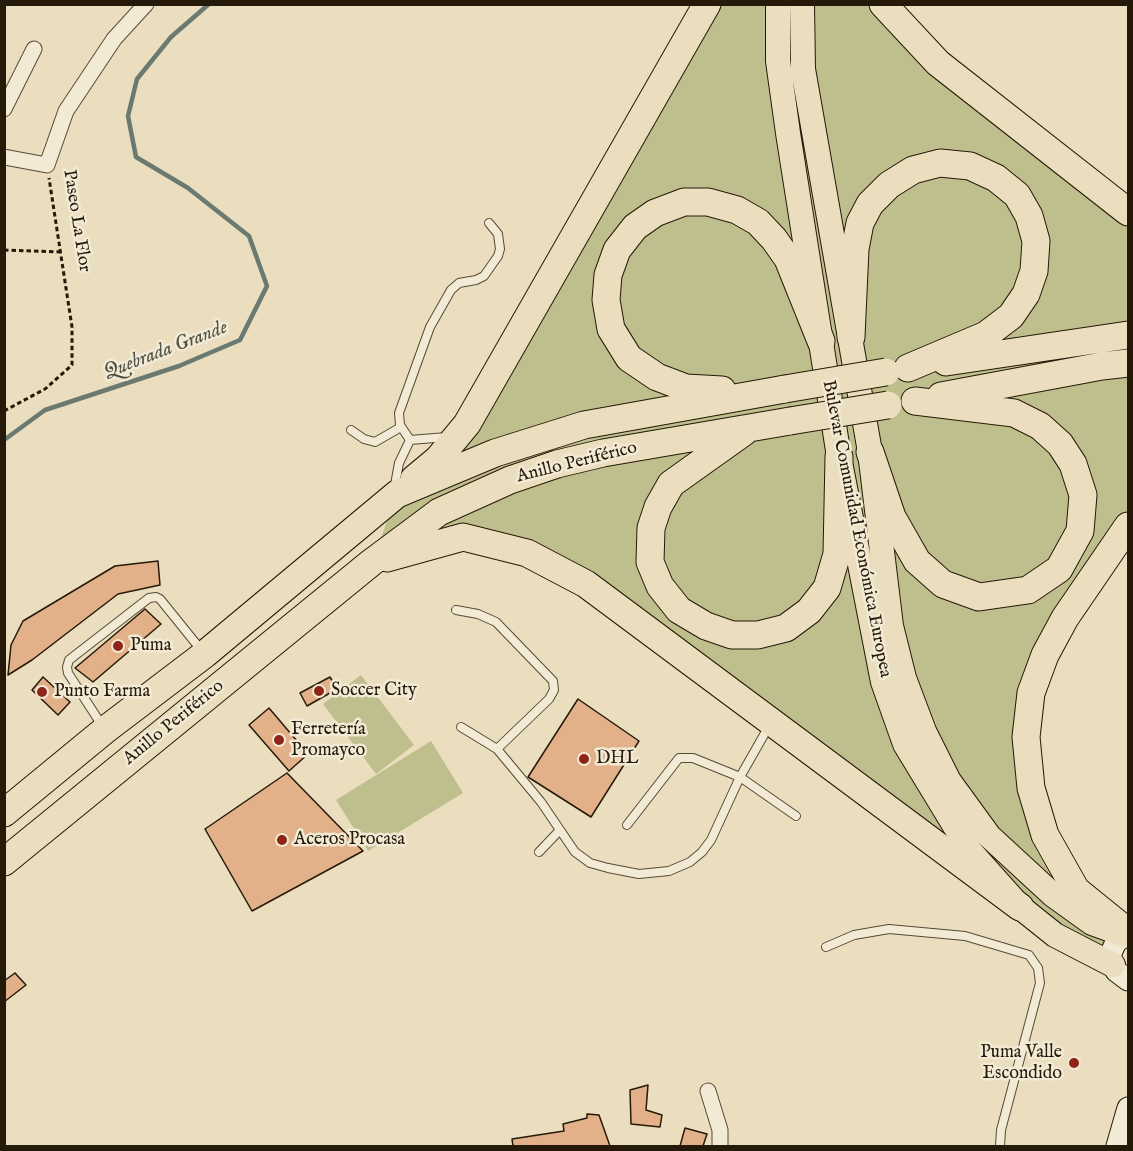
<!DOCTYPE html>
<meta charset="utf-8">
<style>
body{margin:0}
#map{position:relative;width:1133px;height:1151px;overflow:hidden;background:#ebdebe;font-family:"IM FELL English",serif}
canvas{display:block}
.frame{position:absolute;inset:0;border:6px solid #251909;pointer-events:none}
</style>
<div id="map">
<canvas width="1133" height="1151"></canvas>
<div class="frame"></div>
</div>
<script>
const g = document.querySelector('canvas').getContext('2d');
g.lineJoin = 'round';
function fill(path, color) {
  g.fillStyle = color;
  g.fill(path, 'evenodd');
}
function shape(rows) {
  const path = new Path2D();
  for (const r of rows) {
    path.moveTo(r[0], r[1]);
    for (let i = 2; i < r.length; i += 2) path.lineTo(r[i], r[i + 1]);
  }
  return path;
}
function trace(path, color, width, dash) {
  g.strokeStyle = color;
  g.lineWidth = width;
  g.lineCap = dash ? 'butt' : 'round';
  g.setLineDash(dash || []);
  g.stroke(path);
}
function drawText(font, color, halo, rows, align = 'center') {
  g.font = font + ' "IM FELL English",serif';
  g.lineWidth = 5;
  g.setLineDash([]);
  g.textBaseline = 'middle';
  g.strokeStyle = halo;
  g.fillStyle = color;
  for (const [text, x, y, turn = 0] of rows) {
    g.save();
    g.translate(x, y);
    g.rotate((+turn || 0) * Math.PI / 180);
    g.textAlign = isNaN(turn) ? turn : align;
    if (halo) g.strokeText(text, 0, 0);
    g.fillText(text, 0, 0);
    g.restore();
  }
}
const green = shape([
 [707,5,883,5,1128,212,1128,526,1031,693,1045,835,1125,935,1113,965,586,584,464,537,372,562,397,494,438,459],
 [361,675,414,745,376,774,323,704],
 [431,741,463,793,368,851,336,800]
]);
const stream = shape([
 [4,440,45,410,179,366,240,340,267,286,249,236,188,188,136,157,128,116,137,79,171,37,209,4]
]);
const building = shape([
 [158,561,160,585,118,594,32,660,8,675,11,645,23,621,115,566,158,561],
 [145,609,161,624,93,682,75,668,145,609],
 [43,677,70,702,58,715,32,690,43,677],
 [330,677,337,689,307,706,300,693,330,677],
 [578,699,639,741,591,817,528,777,578,699],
 [269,708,308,754,289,771,249,725,269,708],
 [287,773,363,851,252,911,205,829,287,773],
 [15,973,26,985,4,1002,4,981,15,973],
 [648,1085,646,1110,662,1115,660,1127,631,1124,630,1090,648,1085],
 [587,1114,599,1115,610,1146,513,1146,512,1139,564,1131,563,1124,587,1118,587,1114],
 [685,1128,707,1134,703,1146,680,1146,685,1128]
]);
const path = shape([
 [4,250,61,252],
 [4,411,45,389,72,365,72,327,49,178]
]);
const lane = shape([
 [351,430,364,439,375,442,401,427],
 [410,440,447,437],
 [394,490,399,463,410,440,400,425,399,413,430,327,451,290,459,283,476,280,484,276,498,256,500,249,498,234,489,223],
 [456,610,478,614,496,622,553,681,554,690,549,699,497,749],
 [103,727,68,673,67,667,69,660,149,598,156,597,160,599,202,651],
 [461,727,497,749,541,802,575,852,590,863,608,868,639,874,669,871,690,862,702,852,711,840,740,777,796,816],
 [627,825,679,758,693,758,740,777,769,726],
 [539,852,560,830],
 [826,947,854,935,889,929,965,936,1029,955,1038,968,1040,983,1001,1130,1000,1146]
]);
const street = shape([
 [4,109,34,49],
 [4,157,47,165,66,111,114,39,146,4],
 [708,1091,720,1130,720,1146]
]);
const secondary = shape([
 [1128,934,1116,942,1111,953,1111,959,1116,971,1128,980],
 [1117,1146,1128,1108]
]);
const primary = shape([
 [778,4,778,61,788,133,839,457,883,682,905,744,970,851,1020,907,1055,935,1113,965],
 [802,4,803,69,870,452,891,626,904,678,924,731,949,781,989,836,1053,895,1092,923,1125,935]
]);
const highway = shape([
 [883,4,938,63,1128,212],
 [851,337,855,249,860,223,870,204,889,185,913,170,940,163,970,166,996,178,1017,195,1029,216,1036,241,1034,271,1026,294,1011,316,986,335,908,368],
 [946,362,1128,335],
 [722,390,686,388,657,377,629,358,611,329,606,300,608,275,617,250,635,227,655,213,684,202,708,202,737,210,758,222,774,239,788,259,821,341],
 [941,396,1102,366,1128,363],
 [744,432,671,484,658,507,651,528,650,562,660,586,679,610,706,626,732,635,758,635,786,628,809,611,827,588,837,554,839,457],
 [870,452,892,517,917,561,943,584,979,597,1028,590,1059,569,1080,531,1083,495,1073,464,1060,444,1040,426,1014,413,915,401],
 [414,479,438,459,467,424,707,4],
 [1128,526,1065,618,1045,655,1031,693,1026,737,1031,788,1045,835,1076,890,1128,932],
 [387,558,463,537,527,553,586,584,1020,907],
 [4,813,105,730,205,654,397,494,495,453,584,425,785,389],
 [4,862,372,562,439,512,510,480,557,464,603,453,790,421]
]);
const highwayBridge = shape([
 [785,389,886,372],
 [790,421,888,405]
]);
const markers = [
 [118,646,6,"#8f2418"],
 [319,691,6,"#8f2418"],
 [42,692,6,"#8f2418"],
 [279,740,6,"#8f2418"],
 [584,759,6,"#8f2418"],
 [282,840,6,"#8f2418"],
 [1074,1063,6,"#8f2418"]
];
const streetNames = [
 ["Paseo La Flor",76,221,81],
 ["Anillo Periférico",577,463,-14],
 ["Bulevar Comunidad Económica Europea",856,529,79],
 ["Anillo Periférico",174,723,-39]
];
const poiNames = [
 ["Puma",130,646],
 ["Soccer City",331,691],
 ["Punto Farma",54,692],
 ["Ferretería",291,730],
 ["Promayco",291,751],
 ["DHL",596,759],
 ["Aceros Procasa",294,840],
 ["Puma Valle",1062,1053,"right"],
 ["Escondido",1062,1074,"right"]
];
const waterNames = [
 ["Quebrada Grande",166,351,-21]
];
fill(green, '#bebf8c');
trace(stream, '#6b7a71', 4.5);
fill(building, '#e2b089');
trace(building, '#251909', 1.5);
trace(lane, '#564a36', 10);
trace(street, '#564a36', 17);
trace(secondary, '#251909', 23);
trace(primary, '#251909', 26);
trace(highway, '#251909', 29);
trace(path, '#251909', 3, [4.5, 3]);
trace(lane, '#f2ead5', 8);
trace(street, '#f2ead5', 15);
trace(secondary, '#f2ead5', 21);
trace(primary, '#ebdebe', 24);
trace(highway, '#ebdebe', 27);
trace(highwayBridge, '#251909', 29, []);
trace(highwayBridge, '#ebdebe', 27);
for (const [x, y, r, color] of markers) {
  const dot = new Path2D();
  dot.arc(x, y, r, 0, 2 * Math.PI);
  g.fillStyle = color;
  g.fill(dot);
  trace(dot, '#f2ead5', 2);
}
drawText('18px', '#251909', '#f2ead5', streetNames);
drawText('18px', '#251909', '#f2ead5', poiNames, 'left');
drawText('italic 20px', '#4e5246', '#f2ead5', waterNames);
</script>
